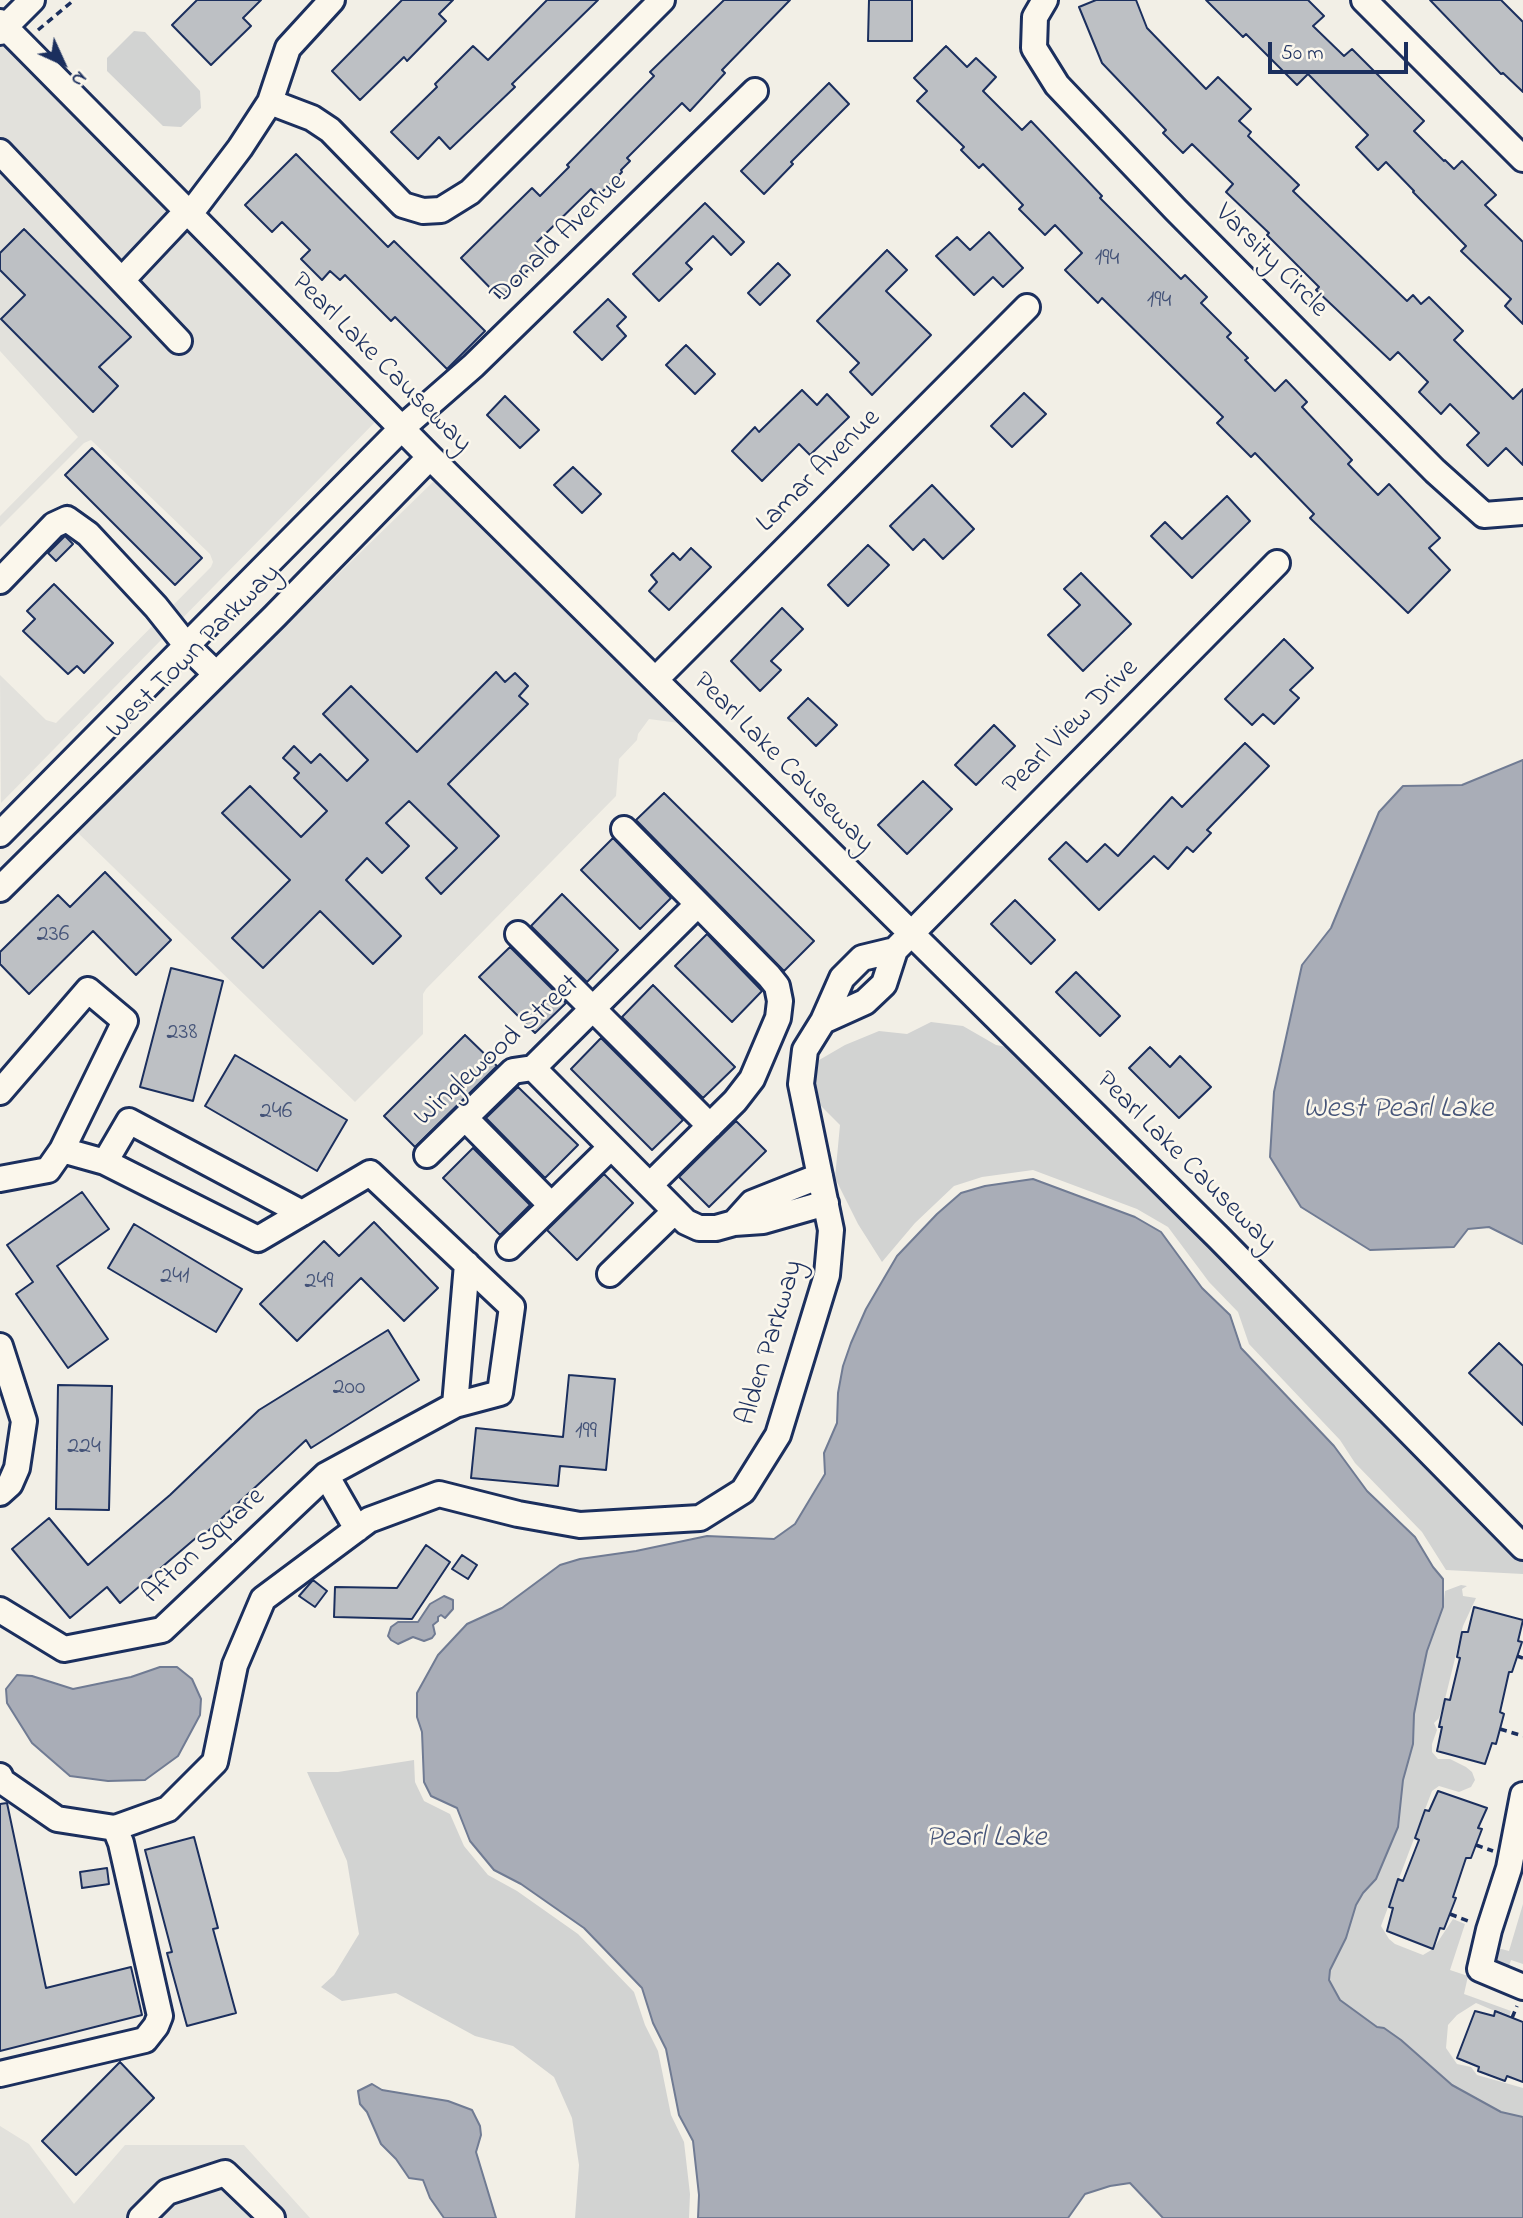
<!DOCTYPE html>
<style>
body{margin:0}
#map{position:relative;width:1523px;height:2218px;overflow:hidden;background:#f2efe6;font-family:"Indie Flower",sans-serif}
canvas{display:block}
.north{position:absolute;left:28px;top:28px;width:70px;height:70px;-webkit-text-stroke:5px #fbf7ec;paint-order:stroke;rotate:135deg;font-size:19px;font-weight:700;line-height:28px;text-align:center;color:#1b2f5e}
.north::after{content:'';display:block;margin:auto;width:24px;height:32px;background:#1b2f5e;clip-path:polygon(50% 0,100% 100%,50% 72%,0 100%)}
.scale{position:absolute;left:1268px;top:42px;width:140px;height:32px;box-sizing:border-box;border:4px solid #1b2f5e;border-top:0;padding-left:9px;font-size:21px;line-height:24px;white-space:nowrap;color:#1b2f5e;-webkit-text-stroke:5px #fbf7ec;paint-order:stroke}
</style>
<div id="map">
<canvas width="1523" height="2218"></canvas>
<div class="north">N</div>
<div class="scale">50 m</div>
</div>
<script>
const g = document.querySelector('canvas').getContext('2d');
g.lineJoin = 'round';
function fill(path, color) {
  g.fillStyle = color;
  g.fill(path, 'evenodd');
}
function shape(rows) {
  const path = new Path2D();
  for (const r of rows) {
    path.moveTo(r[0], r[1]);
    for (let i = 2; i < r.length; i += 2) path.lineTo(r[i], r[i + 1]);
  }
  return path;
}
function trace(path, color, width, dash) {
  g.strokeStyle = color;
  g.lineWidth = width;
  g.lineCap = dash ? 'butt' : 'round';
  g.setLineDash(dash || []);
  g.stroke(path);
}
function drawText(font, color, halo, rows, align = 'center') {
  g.font = font + ' "Indie Flower",sans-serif';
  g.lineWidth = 5;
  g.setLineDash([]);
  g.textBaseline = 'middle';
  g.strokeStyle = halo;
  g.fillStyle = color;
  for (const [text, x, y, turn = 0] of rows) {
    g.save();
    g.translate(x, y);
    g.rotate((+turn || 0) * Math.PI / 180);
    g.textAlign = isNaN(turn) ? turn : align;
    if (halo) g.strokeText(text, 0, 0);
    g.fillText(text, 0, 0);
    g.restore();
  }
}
const built = shape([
 [6,41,379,418,1,803,0,675,46,720,56,723,211,567,213,562,210,554,91,440,84,443,0,527,0,516,78,437,0,351,0,47],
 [437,478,683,720,679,723,649,719,638,734,637,740,619,759,616,796,426,989,423,994,423,1034,355,1102,75,830],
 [0,2126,29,2144,74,2204,125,2145,244,2145,310,2218,0,2218]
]);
const green = shape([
 [134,31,145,32,200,91,201,108,181,127,163,126,107,71,107,58],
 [931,1022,963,1026,996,1045,1012,1048,1523,1561,1523,1574,1446,1570,1422,1532,1355,1463,1340,1440,1249,1344,1238,1312,1209,1282,1168,1227,1137,1209,1033,1170,982,1177,954,1186,915,1223,882,1262,858,1224,835,1178,840,1125,815,1100,812,1084,814,1063,845,1045,879,1031,907,1034],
 [1461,1585,1467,1586,1462,1589,1463,1596,1476,1598,1463,1626,1445,1699,1439,1718,1434,1723,1437,1730,1432,1744,1432,1752,1438,1759,1450,1759,1466,1767,1472,1772,1475,1780,1471,1787,1459,1792,1439,1786,1432,1791,1381,1926,1389,1939,1395,1944,1423,1955,1433,1949,1453,1919,1465,1924,1450,1970,1468,1976,1464,1994,1511,2011,1509,2017,1476,2003,1457,2015,1448,2025,1446,2048,1457,2064,1471,2067,1477,2075,1523,2088,1523,2117,1501,2112,1452,2085,1401,2040,1384,2028,1377,2027,1340,2000,1329,1981,1330,1970,1356,1905,1363,1893,1376,1879,1398,1826,1403,1780,1413,1744,1414,1714,1427,1651,1443,1607,1445,1591],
 [414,1760,415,1782,424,1801,450,1814,464,1846,488,1875,517,1891,578,1934,634,1992,645,2025,658,2051,671,2115,684,2142,690,2194,689,2218,575,2218,579,2165,572,2118,554,2077,513,2046,475,2036,396,1993,342,2001,321,1987,334,1975,359,1934,347,1861,307,1772,338,1772],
 [1523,1904,1523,1964,1511,1960,1507,1972,1495,1962,1494,1947,1509,1951]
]);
const water = shape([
 [1523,760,1523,1244,1489,1227,1468,1229,1454,1247,1370,1250,1301,1207,1270,1157,1274,1092,1302,965,1331,928,1379,812,1403,786,1462,785,1523,760],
 [1033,1179,1135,1217,1161,1232,1202,1288,1230,1315,1241,1348,1334,1446,1367,1491,1415,1537,1433,1567,1443,1579,1443,1607,1427,1651,1420,1684,1414,1714,1413,1744,1403,1780,1398,1827,1376,1879,1363,1893,1356,1905,1346,1938,1330,1970,1329,1980,1340,2000,1377,2027,1384,2028,1401,2040,1452,2085,1501,2112,1523,2117,1523,2218,1163,2218,1130,2183,1110,2186,1085,2194,1068,2218,698,2218,699,2195,693,2141,679,2115,666,2049,653,2023,642,1988,584,1928,521,1884,494,1870,470,1841,457,1808,431,1796,424,1782,422,1732,417,1717,417,1693,438,1655,467,1624,502,1608,560,1565,580,1559,636,1551,707,1536,774,1539,795,1524,825,1474,824,1453,837,1423,838,1393,843,1366,851,1343,866,1309,897,1256,937,1214,961,1193,985,1186,1033,1179],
 [444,1596,453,1600,453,1609,445,1618,441,1615,438,1617,438,1621,433,1625,435,1634,432,1638,424,1641,413,1637,398,1644,391,1640,388,1636,391,1627,398,1622,418,1622,430,1604,444,1596],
 [160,1667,177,1667,192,1679,201,1699,200,1715,178,1756,145,1780,108,1781,70,1776,32,1743,7,1703,6,1689,17,1675,32,1676,73,1689,131,1677,160,1667],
 [372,2084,382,2090,448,2101,472,2110,480,2126,481,2135,476,2152,496,2218,444,2218,430,2198,423,2180,409,2178,396,2159,381,2144,367,2112,360,2104,358,2091,372,2084]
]);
const building = shape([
 [197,0,261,0,243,18,251,26,211,65,172,25,197,0],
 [402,0,453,0,439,14,446,21,407,61,404,57,360,100,332,71,402,0],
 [547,0,598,0,512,84,515,87,450,149,439,137,418,159,391,132,437,87,435,84,473,46,488,60,547,0],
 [724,0,790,0,722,70,725,73,690,111,682,103,627,158,630,161,621,170,622,172,598,196,591,189,533,246,543,255,500,298,461,258,532,188,540,196,569,167,567,165,654,76,650,72,724,0],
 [869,0,912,0,912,41,868,41,869,0],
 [1096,0,1136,0,1147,28,1206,89,1218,77,1251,109,1239,121,1251,132,1248,136,1299,185,1293,191,1407,301,1413,295,1421,304,1429,297,1463,331,1454,340,1513,399,1523,389,1523,465,1506,448,1488,466,1467,445,1479,433,1450,404,1441,414,1419,392,1428,382,1398,352,1390,360,1316,290,1319,287,1267,235,1269,233,1226,192,1233,184,1192,144,1183,153,1163,133,1166,130,1102,63,1079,7,1096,0],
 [1206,0,1308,0,1324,16,1313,26,1344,56,1352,49,1424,121,1414,131,1444,161,1445,160,1454,169,1462,161,1496,195,1485,205,1523,242,1523,324,1505,306,1511,299,1461,251,1466,246,1413,192,1414,191,1386,162,1378,170,1356,147,1368,135,1308,74,1297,85,1246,34,1243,37,1206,0],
 [1430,0,1501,0,1523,22,1523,92,1503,73,1501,74,1430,0],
 [946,46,967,67,976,58,996,77,983,91,1022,130,1031,121,1102,196,1100,198,1181,279,1185,275,1207,297,1201,303,1231,333,1227,337,1248,358,1245,360,1275,391,1286,380,1307,402,1302,407,1352,460,1348,464,1378,495,1389,484,1440,538,1429,548,1450,570,1408,613,1310,518,1314,514,1255,453,1251,457,1217,423,1223,417,1102,298,1098,303,1065,270,1082,253,1055,225,1045,235,1019,209,1023,205,983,164,979,168,961,150,964,147,917,101,927,91,914,78,946,46],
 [829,83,849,104,791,162,793,164,764,194,741,171,829,83],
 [296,154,388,247,394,241,485,331,447,369,395,317,391,321,345,275,340,280,330,271,322,280,301,259,310,250,282,222,272,232,245,205,296,154],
 [705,203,744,242,731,255,713,236,686,263,692,269,659,301,633,274,705,203],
 [24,229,131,337,99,367,118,386,93,412,1,319,25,295,0,270,0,253,24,229],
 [989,232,1023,268,1003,287,993,277,974,295,936,256,957,237,970,250,989,232],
 [887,250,907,270,886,291,931,335,872,395,850,372,859,363,817,321,887,250],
 [778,263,790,275,760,305,748,293,778,263],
 [608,299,626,317,617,326,626,336,602,360,574,332,608,299],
 [686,345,715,374,695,394,666,365,686,345],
 [802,390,817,405,827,394,849,417,810,455,799,444,762,481,732,451,755,427,759,432,802,390],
 [1024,393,1046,414,1012,447,991,426,1024,393],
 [505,396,539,430,520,448,487,415,505,396],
 [92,448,202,558,175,585,65,475,92,448],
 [573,467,601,494,582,513,554,485,573,467],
 [932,485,974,529,943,559,924,539,913,550,890,526,932,485],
 [1227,496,1250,521,1192,578,1151,536,1165,522,1182,539,1227,496],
 [65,536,73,544,56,561,48,553,65,536],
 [868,545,889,565,848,606,828,585,868,545],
 [691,548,711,567,669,610,649,591,657,582,651,575,673,553,680,560,691,548],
 [1081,573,1131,624,1083,671,1048,635,1080,605,1064,589,1081,573],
 [54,584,113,643,84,673,77,666,68,674,23,631,35,619,27,611,54,584],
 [782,608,803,629,771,661,781,670,760,691,731,661,782,608],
 [1284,639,1313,668,1290,690,1299,698,1274,724,1263,714,1252,725,1225,699,1284,639],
 [496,672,505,682,515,673,528,686,519,696,528,704,448,784,499,836,441,894,426,878,457,848,409,801,386,823,409,846,382,873,367,858,346,880,401,936,373,964,320,911,263,968,232,938,290,880,222,813,250,786,301,837,327,811,294,778,299,773,283,758,294,746,311,763,320,754,347,781,368,760,323,714,351,686,417,752,496,672],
 [808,698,837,725,816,746,788,718,808,698],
 [994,725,1015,746,976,785,955,765,994,725],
 [1245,743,1269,766,1207,830,1211,833,1193,852,1187,847,1168,869,1154,856,1099,910,1049,859,1066,842,1087,862,1105,844,1118,856,1172,797,1182,807,1245,743],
 [923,781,952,809,907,854,878,825,923,781],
 [664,793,814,941,784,971,636,820,664,793],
 [613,838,671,898,640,929,581,870,613,838],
 [105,872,171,940,136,975,93,931,29,994,0,964,0,952,58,895,70,907,105,872],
 [562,894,618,950,587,982,531,926,562,894],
 [1015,900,1055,940,1031,964,991,924,1015,900],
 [707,934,762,991,732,1022,675,966,707,934],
 [510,947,566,1003,535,1033,479,977,510,947],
 [171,968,223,981,193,1101,140,1087,171,968],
 [1076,972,1120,1016,1100,1036,1056,992,1076,972],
 [653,985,735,1067,703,1098,622,1017,653,985],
 [465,1035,497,1066,415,1147,384,1116,465,1035],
 [601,1038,683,1120,652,1150,571,1069,601,1038],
 [1150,1047,1170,1067,1180,1056,1211,1087,1179,1118,1129,1068,1150,1047],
 [235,1055,347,1120,317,1171,205,1106,235,1055],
 [518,1087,578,1145,545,1178,486,1118,518,1087],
 [736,1121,766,1151,709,1207,679,1177,736,1121],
 [473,1148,530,1205,500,1235,443,1178,473,1148],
 [604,1174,633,1203,577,1260,547,1230,604,1174],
 [82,1192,109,1229,57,1266,108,1339,68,1368,16,1294,33,1282,7,1245,82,1192],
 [374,1222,438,1288,404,1321,361,1278,297,1341,260,1304,324,1241,339,1256,374,1222],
 [134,1224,242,1289,216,1332,108,1268,134,1224],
 [388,1330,419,1380,311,1448,306,1440,206,1533,204,1531,120,1603,107,1587,70,1618,12,1549,49,1518,88,1565,170,1495,259,1410,388,1330],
 [1499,1343,1523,1366,1523,1425,1469,1373,1499,1343],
 [569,1375,615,1379,606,1470,560,1466,558,1486,471,1478,476,1428,563,1437,569,1375],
 [58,1385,112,1386,109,1510,56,1509,58,1385],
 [426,1545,450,1562,412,1619,334,1617,335,1587,397,1588,426,1545],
 [462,1555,477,1565,468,1579,452,1569,462,1555],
 [313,1580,327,1591,315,1607,299,1596,313,1580],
 [1474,1607,1523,1620,1518,1641,1522,1642,1512,1672,1509,1672,1500,1712,1504,1714,1496,1744,1492,1743,1485,1764,1437,1751,1442,1727,1439,1727,1445,1699,1450,1700,1460,1658,1457,1657,1462,1632,1468,1632,1474,1607],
 [1438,1791,1487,1808,1478,1828,1482,1829,1471,1858,1466,1858,1453,1897,1456,1898,1444,1929,1440,1928,1433,1949,1387,1931,1393,1908,1389,1907,1398,1879,1403,1881,1419,1840,1415,1838,1425,1810,1429,1811,1438,1791],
 [7,1803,46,1988,131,1967,142,2015,0,2051,0,1804,7,1803],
 [194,1837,218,1928,213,1929,236,2013,187,2026,167,1953,172,1952,145,1850,194,1837],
 [107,1868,109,1884,82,1888,80,1872,107,1868],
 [1475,2011,1494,2016,1495,2011,1523,2022,1523,2082,1507,2076,1505,2081,1478,2071,1479,2067,1457,2058,1475,2011],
 [120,2062,154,2098,76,2175,42,2141,120,2062]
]);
const path = shape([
 [38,30,74,0],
 [1517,1656,1523,1658],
 [1500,1729,1523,1736],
 [1476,1845,1493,1851],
 [1450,1914,1471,1922],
 [1512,2018,1517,2006]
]);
const minor = shape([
 [1045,0,1035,17,1034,48,1057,85,1176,210,1435,471,1484,515,1523,512],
 [1364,0,1523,159],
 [0,22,430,457,1218,1237,1523,1547],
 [0,32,32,0],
 [270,102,312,118,330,130,403,205,423,211,441,210,470,192,662,0],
 [0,152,179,341],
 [190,214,240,148,270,102,288,48,332,0],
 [122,280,187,211],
 [0,581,54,525,67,519,88,534,156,607,187,646,216,674],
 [656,679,1027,307],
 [624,829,769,976,777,986,780,1001,778,1018,752,1079,735,1101,650,1185],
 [0,834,402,428,473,366,755,91],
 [0,889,275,616,430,457],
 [518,934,710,1126],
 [823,1021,865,1002,884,984,895,950,1277,563],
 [533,1068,686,1222,699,1228,716,1228,734,1223,763,1221,826,1203],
 [0,1092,88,990,125,1021,62,1150,48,1170,0,1179],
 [465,1118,551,1205],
 [62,1150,105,1162,258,1239,370,1173,512,1307,500,1393,455,1405],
 [427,1155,513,1071,533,1068,698,904],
 [105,1162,129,1121,302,1213],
 [734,1223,752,1203,820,1176],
 [509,1247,611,1147],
 [610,1274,675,1211],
 [0,1346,24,1421,17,1468,10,1484,0,1493],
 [326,1475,357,1529],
 [0,1610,64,1649,162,1630,326,1475,455,1405,467,1264],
 [0,1776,2,1781,57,1819,115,1828,168,1809,215,1762,235,1665,263,1599,369,1520,439,1494,518,1514,580,1525,700,1518,743,1491,778,1435,827,1275,831,1230,801,1084,805,1050,823,1021,842,978,862,958,895,950],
 [1523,1795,1509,1868,1489,1930,1480,1969,1523,1987],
 [0,2074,145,2040,156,2026,160,2016,121,1843,115,1828],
 [141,2218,167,2192,225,2173,272,2218]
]);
const numberNames = [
 ["194",1107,260],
 ["194",1159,302],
 ["236",53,936],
 ["238",182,1034],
 ["246",276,1113],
 ["241",175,1278],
 ["249",319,1283],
 ["200",349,1389],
 ["199",586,1433],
 ["224",84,1448]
];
const streetNames = [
 ["Donald Avenue",560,240,-44],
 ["Varsity Circle",1270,262,45],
 ["Pearl Lake Causeway",380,364,45],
 ["Lamar Avenue",820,472,-45],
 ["West Town Parkway",195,653,-45],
 ["Pearl View Drive",1072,728,-45],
 ["Pearl Lake Causeway",782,764,45],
 ["Winglewood Street",498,1052,-42],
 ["Pearl Lake Causeway",1185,1163,45],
 ["Alden Parkway",772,1343,-73],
 ["Afton Square",205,1547,-43]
];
const waterNames = [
 ["West Pearl Lake",1398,1111],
 ["Pearl Lake",986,1840]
];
fill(built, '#e2e1dc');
fill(green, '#d2d3d2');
fill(water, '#a9adb7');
trace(water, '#707b93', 2);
fill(building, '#bdc0c4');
trace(building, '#1b2f5e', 2);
trace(minor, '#1b2f5e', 30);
trace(path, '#1b2f5e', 3.5, [7, 5]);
trace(minor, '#fbf7ec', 24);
drawText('24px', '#445378', null, numberNames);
drawText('28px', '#1b2f5e', '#fbf7ec', streetNames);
drawText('italic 30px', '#465579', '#fbf7ec', waterNames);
</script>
